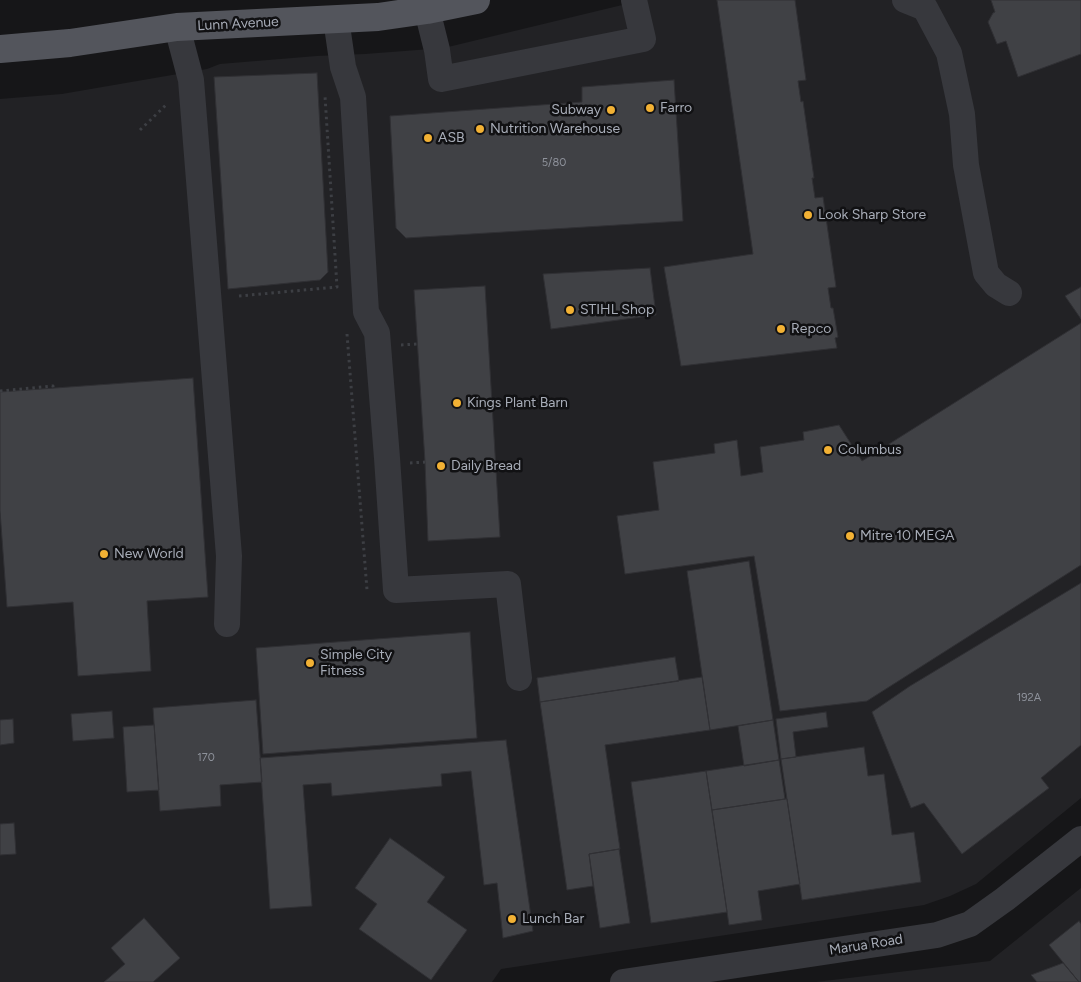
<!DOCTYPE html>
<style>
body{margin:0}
canvas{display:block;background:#161618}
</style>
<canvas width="1081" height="982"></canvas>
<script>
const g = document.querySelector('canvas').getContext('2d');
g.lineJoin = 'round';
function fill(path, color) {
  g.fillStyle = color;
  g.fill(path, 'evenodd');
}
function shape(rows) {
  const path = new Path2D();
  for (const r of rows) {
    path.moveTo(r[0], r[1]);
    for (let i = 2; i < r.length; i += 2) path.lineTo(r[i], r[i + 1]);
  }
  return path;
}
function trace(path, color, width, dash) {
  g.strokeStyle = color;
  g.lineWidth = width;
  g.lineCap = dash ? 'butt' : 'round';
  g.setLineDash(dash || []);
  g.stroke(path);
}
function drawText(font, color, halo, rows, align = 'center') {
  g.font = font + ' Figtree,sans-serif';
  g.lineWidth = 5;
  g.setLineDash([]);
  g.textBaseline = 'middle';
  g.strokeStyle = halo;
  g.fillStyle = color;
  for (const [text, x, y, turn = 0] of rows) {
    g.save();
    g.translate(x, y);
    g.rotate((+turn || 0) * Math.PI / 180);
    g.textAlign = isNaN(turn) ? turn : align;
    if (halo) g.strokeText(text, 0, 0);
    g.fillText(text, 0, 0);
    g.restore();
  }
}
const built = shape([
 [643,0,1081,0,1081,798,976,884,950,896,924,905,501,969,492,982,0,982,0,99,62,94,207,69,220,64,317,56,365,54,444,48],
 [1081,888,1081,982,816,982,990,961]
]);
const building = shape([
 [717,0,795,0,806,80,798,81,801,102,803,101,814,178,812,178,815,198,823,197,836,287,828,288,831,308,833,308,838,337,835,338,837,348,681,366,664,267,753,254,717,0],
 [991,0,1081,0,1081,54,1018,77,1006,41,997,44,988,22,993,13,995,12,991,0],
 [317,73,328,272,320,280,228,289,214,77,317,73],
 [674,80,683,221,406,238,396,228,390,116,582,102,582,87,674,80],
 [650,268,656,315,551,329,543,274,650,268],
 [485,286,500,537,428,541,425,462,414,290,485,286],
 [1081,287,1081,319,1065,296,1081,287],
 [1081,323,1081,565,867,701,780,711,754,556,625,574,617,516,659,510,653,462,715,453,714,444,737,440,741,476,763,472,760,447,804,440,803,432,839,425,862,461,1081,323],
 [193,378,208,597,147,601,151,671,78,676,73,602,7,607,0,511,0,392,193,378],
 [749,561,773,720,710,730,687,571,749,561],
 [1081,583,1081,745,1041,778,1049,788,962,854,924,803,911,808,872,712,910,686,1081,583],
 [470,632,477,738,263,754,256,648,470,632],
 [675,657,679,681,540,702,537,678,675,657],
 [702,677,710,730,605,745,620,849,589,854,593,886,567,890,540,702,702,677],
 [256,700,262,782,220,785,221,806,160,811,153,708,256,700],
 [112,711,114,738,73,741,71,714,112,711],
 [826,712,828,727,793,732,796,757,781,759,776,719,826,712],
 [13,719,14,743,0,745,0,720,13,719],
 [773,720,779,760,744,766,738,726,773,720],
 [154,725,159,790,127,792,123,727,154,725],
 [506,740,533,931,503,938,497,883,484,885,471,771,441,774,442,786,332,796,331,783,303,785,312,906,270,909,260,758,506,740],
 [864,747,868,776,884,774,892,835,914,832,921,882,802,900,781,759,864,747],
 [779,760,785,799,712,810,706,771,779,760],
 [706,771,727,912,651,923,631,782,706,771],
 [785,799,787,799,800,884,758,891,762,920,729,925,712,810,785,799],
 [14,823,16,854,0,855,0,824,14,823],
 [390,838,445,877,427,902,467,930,431,980,359,929,377,904,355,888,390,838],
 [619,849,630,923,600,928,589,854,619,849],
 [144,918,180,958,153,982,104,982,125,964,111,948,144,918],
 [1079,921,1081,924,1081,982,1079,982,1049,945,1079,921],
 [1063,963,1079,982,1037,982,1031,975,1063,963]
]);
const path = shape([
 [140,130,168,103],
 [239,296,337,287,325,96],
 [347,334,367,590],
 [401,345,418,344],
 [0,391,53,386,53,388],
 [410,463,425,462]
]);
const minor = shape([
 [905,0,925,8,949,53,962,114,966,165,986,273,996,285,1009,293],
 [427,10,437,50,441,79,643,39,634,0],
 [336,19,343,67,353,97,366,312,377,333,387,458,396,590,508,584,519,678],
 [177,27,191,80,229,556,227,624],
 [623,982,937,935,970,924,1005,899,1081,839]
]);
const major = shape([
 [0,49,70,43,177,27,378,17,427,10,476,0]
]);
const markers = [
 [650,108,5,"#f2b134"],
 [611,110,5,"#f2b134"],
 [480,129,5,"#f2b134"],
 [428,138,5,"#f2b134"],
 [808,215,5,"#f2b134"],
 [570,310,5,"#f2b134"],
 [781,329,5,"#f2b134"],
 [457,403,5,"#f2b134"],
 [828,450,5,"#f2b134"],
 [441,466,5,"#f2b134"],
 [850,536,5,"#f2b134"],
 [104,554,5,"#f2b134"],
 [310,663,5,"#f2b134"],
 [512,919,5,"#f2b134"]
];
const numberNames = [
 ["5/80",554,163],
 ["192A",1029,698],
 ["170",206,758]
];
const streetNames = [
 ["Lunn Avenue",238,24,-3],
 ["Marua Road",866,945,-9]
];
const poiNames = [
 ["Farro",660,108],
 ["Subway",601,110,"right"],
 ["Nutrition Warehouse",490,129],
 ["ASB",438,138],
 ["Look Sharp Store",818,215],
 ["STIHL Shop",580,310],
 ["Repco",791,329],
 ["Kings Plant Barn",467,403],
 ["Columbus",838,450],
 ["Daily Bread",451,466],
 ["Mitre 10 MEGA",860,536],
 ["New World",114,554],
 ["Simple City",320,655],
 ["Fitness",320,671],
 ["Lunch Bar",522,919]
];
fill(built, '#222225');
fill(building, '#404145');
trace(building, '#303034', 1);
trace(path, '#3d3f44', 3, [2.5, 4]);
trace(minor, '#37383d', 26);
trace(major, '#53555c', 28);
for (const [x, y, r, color] of markers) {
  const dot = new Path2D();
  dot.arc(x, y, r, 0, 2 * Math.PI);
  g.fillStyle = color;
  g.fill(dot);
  trace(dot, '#111113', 2);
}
drawText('11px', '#8e929b', null, numberNames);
drawText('14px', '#a8adb8', '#111113', streetNames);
drawText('14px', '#a8adb8', '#111113', poiNames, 'left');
</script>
